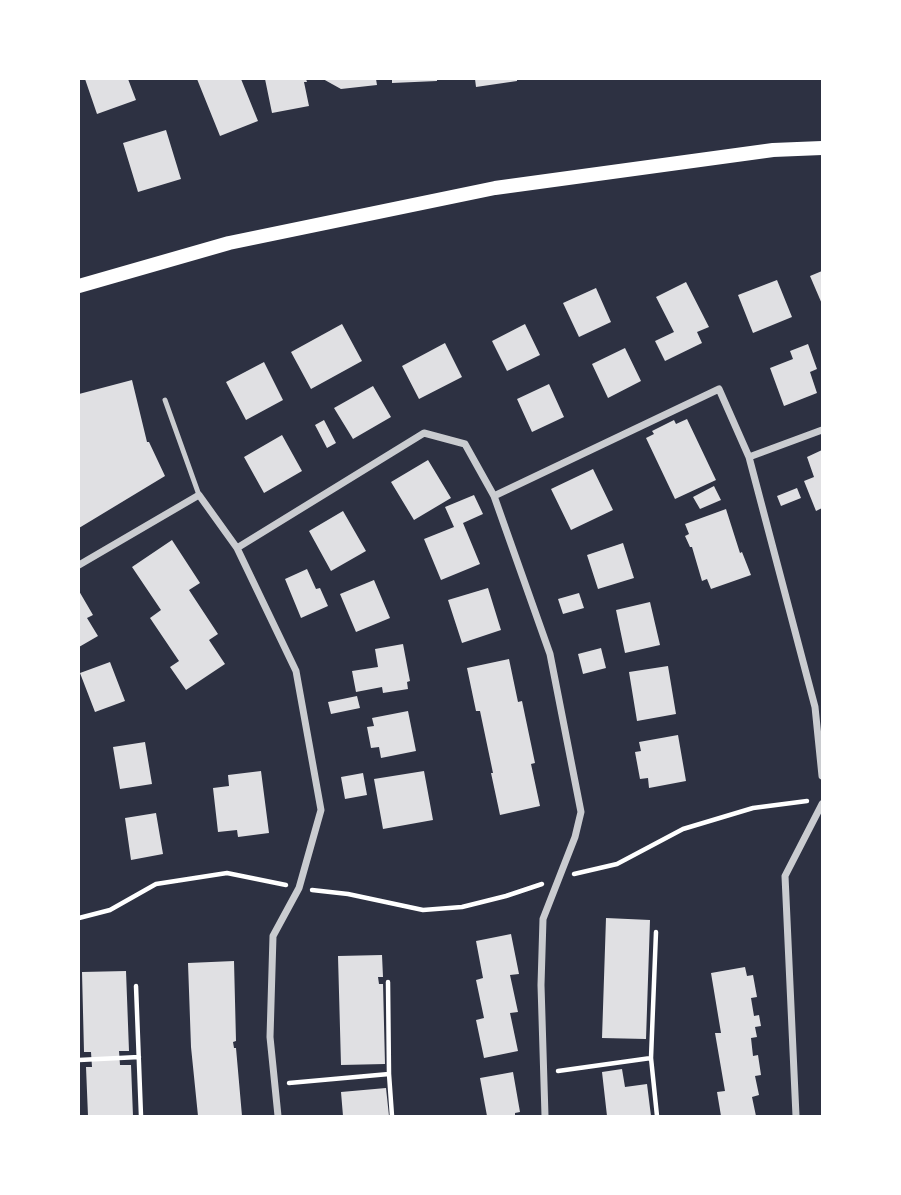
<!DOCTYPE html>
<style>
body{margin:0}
#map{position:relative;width:901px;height:1195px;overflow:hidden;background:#2d3142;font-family:"Varela Round",sans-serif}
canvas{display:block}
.frame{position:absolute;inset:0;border:80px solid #fff;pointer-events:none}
</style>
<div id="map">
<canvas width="901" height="1195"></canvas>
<div class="frame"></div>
</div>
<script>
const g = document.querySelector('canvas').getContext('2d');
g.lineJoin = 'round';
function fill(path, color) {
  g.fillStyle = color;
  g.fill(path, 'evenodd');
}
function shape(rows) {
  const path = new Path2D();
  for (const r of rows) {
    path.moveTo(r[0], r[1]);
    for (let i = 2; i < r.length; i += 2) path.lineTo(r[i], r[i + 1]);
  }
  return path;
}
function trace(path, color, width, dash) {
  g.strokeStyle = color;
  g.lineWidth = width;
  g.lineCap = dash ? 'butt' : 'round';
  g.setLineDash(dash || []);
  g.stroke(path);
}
const building = shape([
 [85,79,128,79,136,100,97,114],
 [197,79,241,79,258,121,220,136],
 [265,79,306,79,307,82,304,82,309,106,272,113],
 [323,79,376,79,377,85,341,89],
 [392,79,437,79,437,81,392,83],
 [475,79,517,79,517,81,476,87],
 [166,130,181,179,138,192,123,143],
 [822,271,822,304,810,276],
 [777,280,792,317,753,333,738,295],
 [686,282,709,327,697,332,702,343,665,361,655,341,674,332,656,297],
 [596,288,611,322,579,337,563,303],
 [342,324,362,361,311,389,291,352],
 [525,324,540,355,507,371,492,341],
 [445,343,462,377,419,399,402,366],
 [808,344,817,369,810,372,817,393,784,406,770,368,793,359,790,351],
 [625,348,641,381,608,398,592,364],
 [264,362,283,400,246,420,226,382],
 [132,380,147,442,149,442,165,476,79,528,79,394],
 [549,384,564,417,532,432,517,399],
 [373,386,391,417,353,439,334,408],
 [687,419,716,480,675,499,646,438,654,434,652,431,674,420,676,424],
 [324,420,336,443,327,448,315,425],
 [282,435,302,471,264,493,244,457],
 [822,450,822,508,816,511,804,481,814,477,807,457],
 [428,460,451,498,414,520,391,482],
 [593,469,613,510,571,530,551,489],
 [714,486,721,500,700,509,693,497],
 [797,488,801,498,781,506,777,496],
 [474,495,483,514,463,523,480,564,441,580,424,539,454,527,445,507],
 [726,509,740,553,742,552,751,575,711,589,707,579,702,581,692,547,690,547,685,536,689,534,685,524],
 [343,511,366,551,331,571,309,531],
 [172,540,200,583,189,590,218,634,209,640,225,664,186,690,170,667,179,661,150,618,161,610,132,567],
 [623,543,634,578,598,589,587,555],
 [307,569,316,589,320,588,328,606,301,618,285,579],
 [374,580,390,618,356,632,340,594],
 [488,588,501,630,462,643,448,600],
 [79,591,93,615,87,618,98,636,79,647],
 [579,593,584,608,563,614,558,599],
 [650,602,660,645,625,653,616,610],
 [403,644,410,681,407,682,408,689,383,693,382,687,356,692,352,671,378,667,375,649],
 [601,648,606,668,583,674,578,654],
 [509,659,518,702,522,701,535,763,531,764,540,806,500,815,491,773,493,773,480,711,476,711,467,668],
 [110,662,125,701,95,712,80,673],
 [668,666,676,714,637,721,629,672],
 [357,696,360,708,331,714,328,702],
 [408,711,416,751,381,758,379,747,371,748,367,727,374,726,372,718],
 [678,735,686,781,649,788,648,778,640,779,635,752,641,751,639,742],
 [145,742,152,784,120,789,113,747],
 [261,771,269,833,238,837,237,830,218,832,213,788,229,786,228,775],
 [424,771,433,820,383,829,374,779],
 [363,773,367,795,345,799,341,777],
 [156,813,163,854,131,860,125,818],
 [606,918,650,920,646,1039,602,1038],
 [511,934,519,974,510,975,518,1012,510,1013,518,1051,484,1058,476,1020,484,1018,476,980,483,978,476,941],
 [382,955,383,977,378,977,379,984,383,984,385,1064,341,1065,338,956],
 [234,961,236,1041,233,1042,234,1048,236,1048,242,1116,198,1116,191,1047,188,963],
 [745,967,747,976,753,975,757,997,751,998,754,1016,759,1015,761,1026,755,1027,757,1037,751,1038,753,1056,758,1055,761,1075,755,1076,759,1095,752,1097,756,1116,721,1116,717,1092,725,1091,715,1033,721,1033,711,973],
 [126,971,129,1051,119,1051,120,1065,131,1065,133,1116,88,1116,86,1067,92,1067,91,1052,84,1052,82,972],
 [622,1069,625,1087,647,1084,651,1116,607,1116,602,1072],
 [513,1072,520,1112,515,1113,515,1116,487,1116,480,1078],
 [386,1088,389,1116,343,1116,341,1092]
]);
const path = shape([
 [574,874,617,864,683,829,753,808,807,801],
 [312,890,348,894,423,910,462,907,506,896,542,884],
 [79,918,110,910,156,884,227,873,286,885],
 [656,932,651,1058,657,1116],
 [388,982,389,1074,392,1116],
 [136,986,141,1116],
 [79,1060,139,1057],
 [558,1071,651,1058],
 [289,1083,389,1074]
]);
const service = shape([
 [165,400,199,495]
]);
const minor = shape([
 [749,457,822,430],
 [494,496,719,389,749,457,815,707,822,776],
 [237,548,296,671,321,810,299,888,273,936,270,1037,278,1116],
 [79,565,199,495,237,548,424,433,465,444,494,496,550,654,581,812,575,837,543,919,541,985,545,1116],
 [796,1116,785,876,822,804]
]);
const secondary = shape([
 [79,286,229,243,495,188,773,150,822,148]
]);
fill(building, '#e0e0e3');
trace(path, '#fff', 4.5);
trace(service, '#caccd0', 5);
trace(minor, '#caccd0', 7);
trace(secondary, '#fff', 14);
</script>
